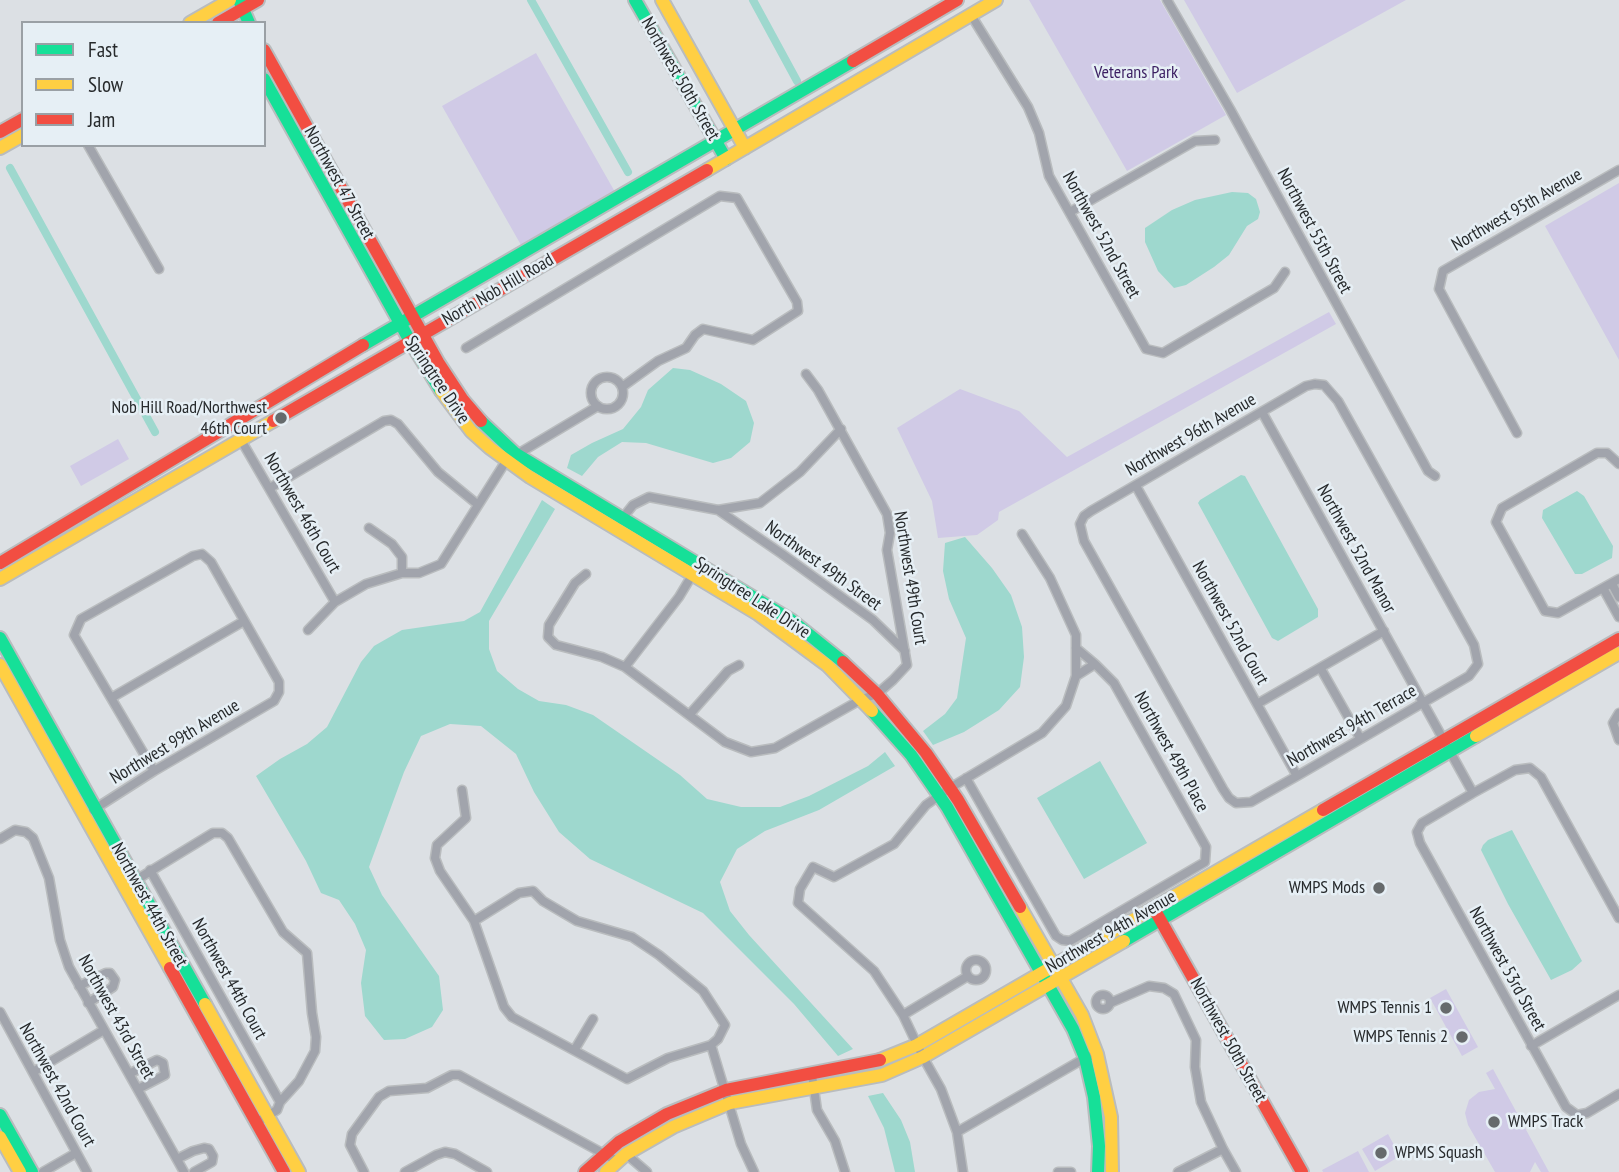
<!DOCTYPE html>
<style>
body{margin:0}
#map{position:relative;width:1619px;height:1172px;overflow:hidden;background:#dce0e4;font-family:"PT Sans Narrow",sans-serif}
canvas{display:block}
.legend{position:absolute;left:21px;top:21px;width:245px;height:126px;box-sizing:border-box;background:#e6eff5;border:2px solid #9aa0a5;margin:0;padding:9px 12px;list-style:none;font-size:21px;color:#272a2c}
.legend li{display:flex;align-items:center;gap:14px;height:35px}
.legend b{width:35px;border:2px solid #9aa0a5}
</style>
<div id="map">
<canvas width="1619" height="1172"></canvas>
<ul class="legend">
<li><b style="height:9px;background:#16e098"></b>Fast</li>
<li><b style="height:9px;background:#ffcf43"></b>Slow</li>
<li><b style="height:9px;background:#f24e42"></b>Jam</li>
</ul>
</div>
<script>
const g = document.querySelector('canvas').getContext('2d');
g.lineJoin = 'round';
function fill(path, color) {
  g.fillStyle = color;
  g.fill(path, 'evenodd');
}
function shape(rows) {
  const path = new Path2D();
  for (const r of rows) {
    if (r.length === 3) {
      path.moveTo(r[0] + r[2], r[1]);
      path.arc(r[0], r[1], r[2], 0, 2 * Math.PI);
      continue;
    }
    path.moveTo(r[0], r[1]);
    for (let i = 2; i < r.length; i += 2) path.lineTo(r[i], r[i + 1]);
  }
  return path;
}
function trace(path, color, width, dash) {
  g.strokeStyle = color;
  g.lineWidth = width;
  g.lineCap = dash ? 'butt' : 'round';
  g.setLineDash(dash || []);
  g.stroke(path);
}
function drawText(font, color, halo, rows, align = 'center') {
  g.font = font + ' "PT Sans Narrow",sans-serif';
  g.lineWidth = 5;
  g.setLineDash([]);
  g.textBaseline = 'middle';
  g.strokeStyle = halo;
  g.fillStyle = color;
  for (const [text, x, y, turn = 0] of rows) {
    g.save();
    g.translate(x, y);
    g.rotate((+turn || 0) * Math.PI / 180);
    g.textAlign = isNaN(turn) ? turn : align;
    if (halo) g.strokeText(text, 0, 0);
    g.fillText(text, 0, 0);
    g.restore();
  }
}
const green = shape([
 [1029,0,1160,0,1226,115,1127,171],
 [1184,0,1406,0,1237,93],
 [536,53,615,192,521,245,442,106],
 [1619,183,1619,360,1545,226],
 [1329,312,1336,324,999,512,998,520,977,535,938,538,932,501,897,428,960,389,1019,411,1067,457],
 [118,439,129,459,81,486,70,466],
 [1446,989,1478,1047,1462,1056,1430,998],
 [1493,1069,1549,1172,1541,1172,1535,1162,1530,1172,1495,1172,1468,1125,1465,1113,1469,1100,1479,1092,1495,1089,1486,1073],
 [1388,1134,1400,1156,1375,1171,1362,1149],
 [1358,1151,1369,1172,1323,1172,1322,1170]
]);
const water = shape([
 [1232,192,1248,193,1256,199,1260,212,1258,219,1247,226,1229,255,1214,267,1186,285,1174,288,1158,271,1145,242,1145,228,1172,210,1195,200],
 [673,368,690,370,721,384,746,401,754,423,750,442,731,458,713,463,646,443,622,442,598,457,582,476,567,468,571,455,592,443,623,429,641,407,648,390],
 [1241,475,1245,476,1318,609,1318,617,1278,641,1272,638,1198,503,1200,500],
 [1577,491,1584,496,1613,546,1612,558,1582,574,1575,574,1542,518,1543,510],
 [542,500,555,509,489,621,489,649,497,671,518,689,539,701,566,705,593,715,680,775,707,799,741,807,780,807,809,796,868,766,885,752,895,766,819,810,765,831,737,849,720,882,730,911,749,935,853,1049,838,1056,794,1004,703,913,590,859,559,832,534,792,516,754,481,726,450,724,421,736,404,772,369,867,382,895,439,976,443,1010,432,1027,405,1039,384,1040,365,1016,361,983,366,950,355,924,339,900,321,893,306,861,256,776,280,759,307,744,327,727,361,662,374,646,402,630,464,621,480,612],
 [965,537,992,568,1011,595,1022,627,1024,657,1020,687,999,710,964,732,933,745,923,731,945,714,957,698,966,638,949,599,943,571,945,543],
 [1100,761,1147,843,1084,879,1037,798],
 [1512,830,1582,961,1572,970,1551,980,1508,904,1481,850,1483,845,1488,840],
 [883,1093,901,1120,910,1142,915,1172,895,1172,884,1128,868,1096]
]);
const canal = shape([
 [531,0,628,172],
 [753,0,797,81],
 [10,168,155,432]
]);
const street = shape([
 [1167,0,1230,109,1428,471,1435,476],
 [971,15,1028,107,1039,133,1049,176,1146,349,1163,353,1274,288,1285,272],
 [88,145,159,269],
 [1070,212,1195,141,1215,140],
 [466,348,720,196,737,198,797,302,798,311,753,340,703,329,695,335,686,348,658,361,622,387],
 [607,393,16],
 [1315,384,1324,385,1338,401,1474,645,1478,664,1469,676,1297,776,1251,802,1236,803,1229,798,1223,789,1084,541,1080,524,1084,516,1091,511,1306,386,1315,384],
 [1262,412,1473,793],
 [1517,433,1439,289,1443,271,1619,170],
 [241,440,335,602],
 [1619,464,1607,453,1597,453,1502,508,1496,522,1545,611,1558,613,1619,579],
 [1136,486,1297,776],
 [270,488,384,421,391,420,398,424,438,472,477,504],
 [718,510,782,554,873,620,905,651],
 [621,520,633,505,649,497,718,510,760,503,800,472,841,429],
 [369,528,392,544,402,557,402,573],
 [586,574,575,583,549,625,548,637,556,645,602,657,625,667,725,742,751,752,775,748,862,699,877,694,893,680,907,665,887,550,890,533,887,514,818,390,806,374],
 [1612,584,1619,597],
 [1603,588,1619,617],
 [308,630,335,602,366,584,402,573,419,573,441,564,506,461,598,406],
 [1076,648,1095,664],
 [625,667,679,597,694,572],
 [1321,669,1360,738],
 [111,698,244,621],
 [1257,704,1384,631],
 [1619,713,1613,723,1619,740],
 [690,714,728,671,739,665],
 [966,778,1056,936,1062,940,1070,941,1205,862,1206,847,1114,683,1095,664,1076,676],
 [462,790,466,818,437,845,435,858,440,871,474,921,504,1007,512,1017,627,1079,668,1058,711,1045,718,1039,725,1025,703,991,659,955,632,937,577,921,543,901,533,891,519,893,474,921],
 [93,810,154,771,274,701,279,692,279,682,211,562,202,554,193,556,81,619,74,635,154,771],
 [0,839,15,830,26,832,33,838,49,878,60,940,69,967,184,1172],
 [150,870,280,1102],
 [136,880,213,833,222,833,228,838,283,932,307,953,312,1013,316,1037,315,1051,299,1081,280,1102,277,1110,256,1123],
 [1619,918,1541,777,1530,768,1515,770,1473,793,1422,823,1417,832,1420,843,1566,1107,1577,1115,1587,1113,1619,1094],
 [976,970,10],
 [79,986,106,973,110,973,115,980,113,987,88,1003],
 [1103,1002,7],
 [1110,1003,1149,986,1164,988,1174,994,1196,1040,1195,1067,1201,1102,1223,1149,1236,1172],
 [0,1012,87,1172],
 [903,1015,968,976],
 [711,1045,741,1144,754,1172],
 [1531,1046,1619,995],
 [575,1049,593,1019],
 [33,1072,104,1030],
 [129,1074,157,1060,163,1063,165,1075,138,1089],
 [812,1075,817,1110,835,1141,845,1172],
 [957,1132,1085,1058,1097,1054],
 [626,1154,647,1172],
 [177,1159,193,1151,204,1148,209,1149,213,1156,212,1162,194,1172],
 [43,1172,76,1153],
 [364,1172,350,1145,352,1134,379,1097,389,1091,427,1088,452,1075,459,1075,617,1161],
 [405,1172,436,1155,445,1152,455,1154,487,1172],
 [963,1172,957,1132,941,1089,923,1057,903,1015,874,971,798,903,800,889,813,867,834,877,894,844,926,805,950,788,1042,733,1066,706,1076,676,1076,635,1050,578,1022,534],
 [1058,1172,1071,1172],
 [1178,1172,1223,1149]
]);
const fast = shape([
 [239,0,249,23],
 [635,0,726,159],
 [264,79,410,341,441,391],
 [363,345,853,61],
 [481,421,516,454,791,620,843,662],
 [0,638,205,1004],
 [872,711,911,755,947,807,1073,1029,1085,1058,1094,1097,1099,1146,1098,1172],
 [1124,941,1476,736],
 [0,1115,32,1172]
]);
const slow = shape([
 [662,0,745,148],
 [190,23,230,0],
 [0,148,23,135],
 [707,170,996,0],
 [441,391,471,431,490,448,530,477,758,614,827,665,872,711],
 [0,579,273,421],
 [0,665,170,968],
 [1476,736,1619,653],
 [1020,907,1082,1015,1097,1054,1111,1117,1112,1172],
 [205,1004,299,1172],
 [880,1060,917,1045,1323,810],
 [0,1137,20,1172],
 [606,1172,626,1154,673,1127,730,1103,882,1075,923,1057,1124,941]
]);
const jam = shape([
 [218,23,258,0],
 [264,50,438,362,463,400,481,421],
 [853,61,957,0],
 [0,132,23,119],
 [273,421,707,170],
 [0,563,363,345],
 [843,662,877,694,926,753,958,800,1020,907],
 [1323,810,1619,639],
 [1157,914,1302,1172],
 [170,968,284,1172],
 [585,1172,619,1142,667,1114,726,1090,880,1060]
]);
const markers = [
 [281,418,7,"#666a6c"],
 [1379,888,7,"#666a6c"],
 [1446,1008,7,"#666a6c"],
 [1462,1037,7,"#666a6c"],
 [1494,1122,7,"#666a6c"],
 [1381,1153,7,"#666a6c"]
];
const parkNames = [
 ["Veterans Park",1136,73]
];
const streetNames = [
 ["Northwest 50th Street",680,79,60],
 ["Northwest 47 Street",339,183,61],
 ["Northwest 95th Avenue",1517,210,-30],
 ["Northwest 55th Street",1314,231,62],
 ["Northwest 52nd Street",1101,235,61],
 ["North Nob Hill Road",498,290,-30],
 ["Springtree Drive",437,380,56],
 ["Northwest 96th Avenue",1191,435,-30],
 ["Northwest 46th Court",302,513,60],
 ["Northwest 52nd Manor",1356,549,61],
 ["Northwest 49th Street",823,566,36],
 ["Northwest 49th Court",910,578,81],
 ["Springtree Lake Drive",752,598,33],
 ["Northwest 52nd Court",1230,623,61],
 ["Northwest 94th Terrace",1352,726,-30],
 ["Northwest 99th Avenue",175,742,-31],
 ["Northwest 49th Place",1171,752,61],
 ["Northwest 44th Street",149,905,61],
 ["Northwest 94th Avenue",1111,932,-30],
 ["Northwest 53rd Street",1507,969,61],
 ["Northwest 44th Court",229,979,61],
 ["Northwest 43rd Street",116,1017,61],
 ["Northwest 50th Street",1228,1040,61],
 ["Northwest 42nd Court",57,1085,61]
];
const poiNames = [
 ["Nob Hill Road/Northwest",267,408],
 ["46th Court",267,429],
 ["WMPS Mods",1365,888],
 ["WMPS Tennis 1",1432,1008],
 ["WMPS Tennis 2",1448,1037],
 ["WMPS Track",1508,1122,"left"],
 ["WPMS Squash",1395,1153,"left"]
];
fill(green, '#d0cae6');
fill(water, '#9ed8ce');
trace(canal, '#9ed8ce', 8);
trace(street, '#b9bcbe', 11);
trace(fast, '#b9bcbe', 16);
trace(slow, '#b9bcbe', 16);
trace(jam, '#b9bcbe', 16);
trace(street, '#a1a4ac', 8);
trace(fast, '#16e098', 12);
trace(slow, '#ffcf43', 12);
trace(jam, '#f24e42', 12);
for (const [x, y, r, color] of markers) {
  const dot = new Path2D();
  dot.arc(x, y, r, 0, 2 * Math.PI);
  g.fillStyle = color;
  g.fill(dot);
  trace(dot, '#e6eff5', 2.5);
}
drawText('18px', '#3b1f62', '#e6eff5', parkNames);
drawText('18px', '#272a2c', '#e6eff5', streetNames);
drawText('18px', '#272a2c', '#e6eff5', poiNames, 'right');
</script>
